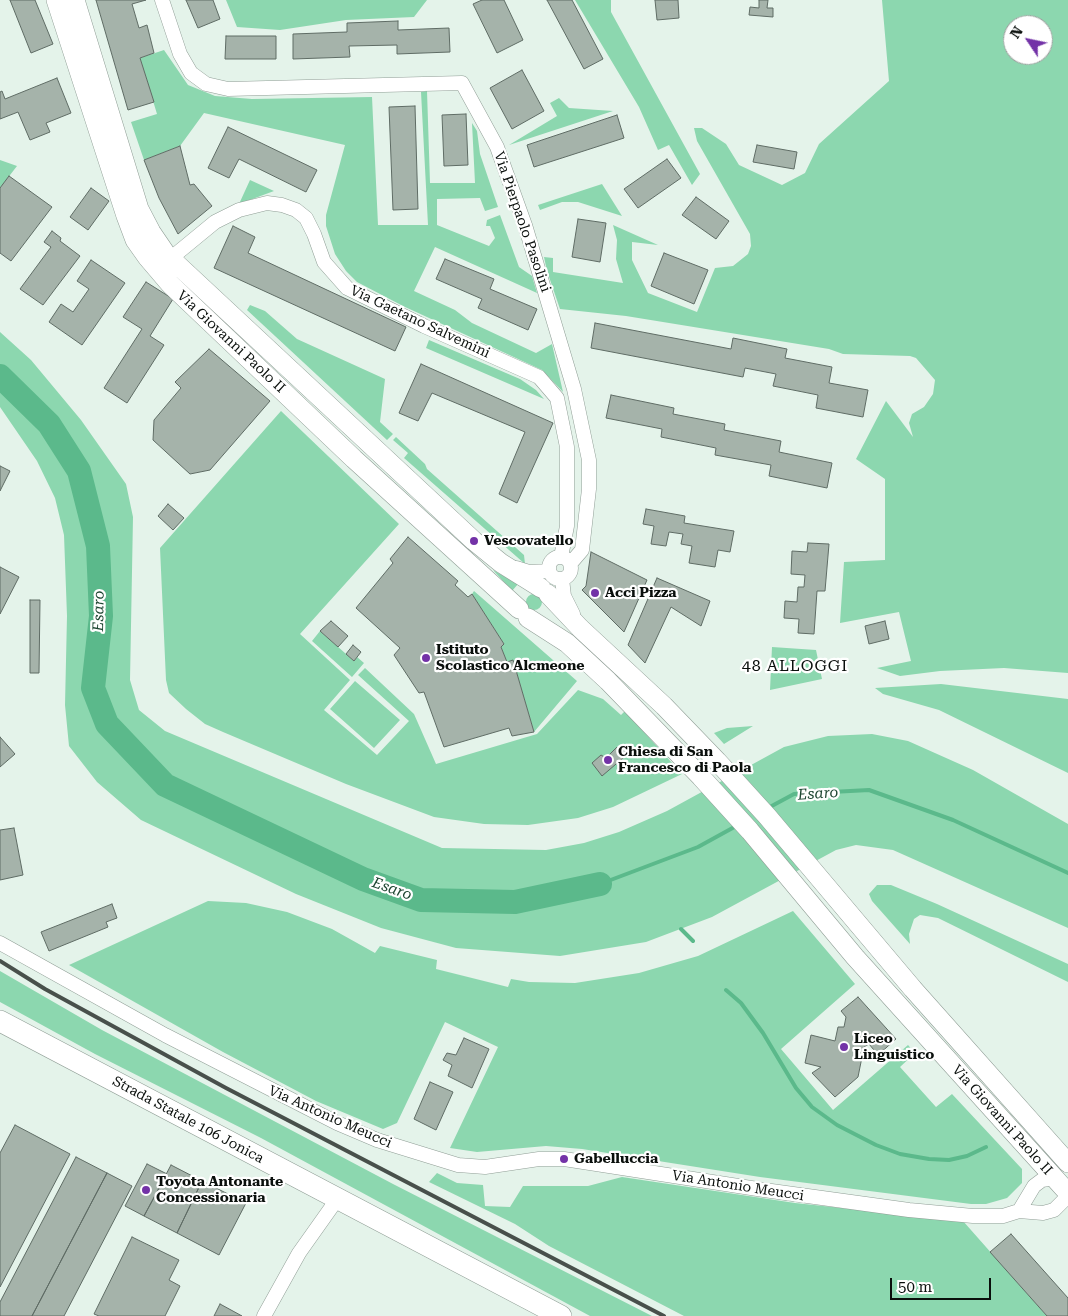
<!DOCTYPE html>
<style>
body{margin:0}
#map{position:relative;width:1068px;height:1316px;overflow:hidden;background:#e4f3ea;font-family:"Roboto Serif",serif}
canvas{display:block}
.north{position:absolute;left:1003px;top:15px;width:50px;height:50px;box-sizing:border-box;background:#fff;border:1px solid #9d9f9e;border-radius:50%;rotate:304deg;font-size:14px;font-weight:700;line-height:20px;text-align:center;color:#0a0f0c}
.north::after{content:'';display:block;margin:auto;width:18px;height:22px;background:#7332a7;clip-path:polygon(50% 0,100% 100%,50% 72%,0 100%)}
.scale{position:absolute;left:890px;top:1278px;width:101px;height:22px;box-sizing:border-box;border:2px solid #0a0f0c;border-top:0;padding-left:6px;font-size:15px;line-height:18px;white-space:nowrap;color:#0a0f0c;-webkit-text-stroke:4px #fff;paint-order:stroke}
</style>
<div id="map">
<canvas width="1068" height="1316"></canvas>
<div class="north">N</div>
<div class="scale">50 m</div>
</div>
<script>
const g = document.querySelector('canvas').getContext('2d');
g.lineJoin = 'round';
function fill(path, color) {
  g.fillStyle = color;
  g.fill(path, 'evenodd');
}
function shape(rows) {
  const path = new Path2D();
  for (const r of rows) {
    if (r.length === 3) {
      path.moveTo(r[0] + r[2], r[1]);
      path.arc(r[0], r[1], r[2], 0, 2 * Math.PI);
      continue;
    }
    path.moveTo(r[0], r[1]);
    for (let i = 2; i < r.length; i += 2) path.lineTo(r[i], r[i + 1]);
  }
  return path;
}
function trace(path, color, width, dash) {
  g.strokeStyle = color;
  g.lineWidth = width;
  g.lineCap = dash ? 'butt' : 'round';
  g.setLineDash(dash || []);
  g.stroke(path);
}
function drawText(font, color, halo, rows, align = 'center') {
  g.font = font + ' "Roboto Serif",serif';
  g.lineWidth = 4.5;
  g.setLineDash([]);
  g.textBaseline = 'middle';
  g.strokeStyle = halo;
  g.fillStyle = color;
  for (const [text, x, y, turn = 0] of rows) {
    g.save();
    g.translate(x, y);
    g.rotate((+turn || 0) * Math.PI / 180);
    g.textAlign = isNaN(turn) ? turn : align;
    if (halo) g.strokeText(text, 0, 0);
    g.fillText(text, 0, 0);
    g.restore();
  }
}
const green = shape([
 [226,0,427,0,414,17,346,20,280,30,237,27],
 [575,0,611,0,611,12,700,174,692,185,669,145,658,150,639,107],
 [882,0,1068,0,1068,673,1004,668,940,671,900,676,877,668,911,661,899,612,840,623,844,562,885,560,885,479,856,459,886,401,913,437,909,423,912,414,924,407,933,394,935,380,916,358,910,356,843,354,829,349,626,316,560,309,547,271,544,257,553,258,553,272,623,283,616,259,617,240,613,225,658,245,632,242,632,260,648,293,697,312,715,268,733,266,748,254,751,246,750,234,697,141,694,128,702,128,726,144,739,165,782,185,805,173,819,144,889,81],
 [1013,25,1043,25,1043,55,1013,55],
 [164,50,188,85,215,96,252,99,372,97,378,225,428,225,421,92,427,91,430,183,475,183,472,123,477,131,480,154,498,207,485,211,480,198,437,199,437,225,489,246,495,238,490,226,486,226,487,220,500,215,519,267,532,276,537,293,435,247,414,291,455,310,472,323,536,353,552,344,563,392,542,370,403,306,357,282,346,271,335,254,326,226,326,215,345,145,204,113,180,146,144,160,131,122,157,114,140,58],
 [559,98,569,108,613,111,509,145,557,116,550,103],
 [0,160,17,166,0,188],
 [250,180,274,191,239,204],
 [602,184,622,216,578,202,562,202,540,210,538,205],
 [250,305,265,311,297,339,385,379,380,422,393,434,387,440,247,310],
 [0,332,31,360,81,420,126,484,133,517,130,680,139,710,165,731,442,848,546,850,584,843,619,832,667,811,784,747,828,736,872,734,908,741,973,770,1068,824,1068,928,893,850,856,845,836,850,712,917,646,942,560,956,456,948,381,928,296,894,141,820,97,782,69,746,65,705,67,616,64,535,55,498,37,461,0,407],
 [429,340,520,379,536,390,544,399,426,348],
 [281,411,399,524,300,634,350,680,324,710,377,755,409,721,358,675,365,668,414,714,436,764,537,734,578,690,603,699,621,715,625,711,682,774,613,807,578,818,528,825,484,824,434,817,346,784,223,732,205,724,186,709,169,693,166,680,160,548],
 [396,437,425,464,427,469,524,555,525,564,404,458,408,453,393,440],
 [493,570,518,584,512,591],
 [474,591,577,681,534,732,513,661,507,662,501,647,504,644,472,594],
 [534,602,8],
 [320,631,354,661,357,657,364,663,352,677,312,641],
 [772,647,816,650,822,679,770,690],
 [355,681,400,720,374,748,330,709],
 [941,684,1068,699,1068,773,939,710,883,694,875,688],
 [753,726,724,744,714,733,727,728],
 [877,885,891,885,937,904,1068,964,1068,982,938,918,920,915,914,919,909,934,910,944,872,901,869,894],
 [208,901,246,903,287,912,332,929,375,953,380,946,437,960,436,969,508,987,511,979,529,982,575,983,639,973,698,956,793,911,855,984,781,1049,833,1110,908,1045,915,1053,900,1067,936,1107,952,1094,1022,1169,1022,1183,1007,1198,986,1204,971,1204,760,1177,582,1149,546,1146,477,1152,450,1148,498,1047,445,1022,397,1123,383,1129,316,1101,223,1052,69,965],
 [0,971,102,1030,393,1184,652,1316,590,1316,261,1138,95,1054,0,1002],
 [437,1173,457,1183,483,1185,485,1206,510,1207,523,1186,588,1186,622,1177,795,1203,963,1221,1047,1316,684,1316,549,1246,515,1224,429,1182]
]);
const stream = shape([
 [768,808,794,794,869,790,953,820,1068,873],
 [600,884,698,847,738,825],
 [681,929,693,941],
 [726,990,741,1003,763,1033,796,1088,812,1107,837,1125,876,1145,900,1154,929,1159,949,1160,967,1156,986,1147]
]);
const river = shape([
 [0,376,49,424,79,471,98,546,101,616,93,688,107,724,165,785,363,879,421,900,515,902,600,884]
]);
const building = shape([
 [10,0,35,0,53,44,31,53,10,0],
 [96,0,146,0,132,4,139,28,147,25,154,53,140,58,154,102,128,110,96,0],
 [186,0,213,0,220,19,198,28,186,0],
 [482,0,504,0,523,40,497,53,473,4,482,0],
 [547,0,572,0,603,59,584,69,547,0],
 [655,0,678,0,679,18,657,20,655,0],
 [759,0,768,0,767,8,773,8,773,17,749,15,750,7,759,8,759,0],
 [398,21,398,30,449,28,450,52,397,54,397,45,349,46,350,57,293,59,293,34,347,32,347,23,398,21],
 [226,36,276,36,276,59,225,59,226,36],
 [522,70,544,111,512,129,490,88,522,70],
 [57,78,71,113,46,123,50,132,30,140,18,112,0,119,0,92,2,91,5,99,57,78],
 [415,106,418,209,393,210,389,107,415,106],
 [466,114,468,165,444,166,442,115,466,114],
 [617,115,624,138,534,167,527,145,617,115],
 [228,127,317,170,306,192,239,159,229,178,208,168,228,127],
 [757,145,797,152,794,169,753,162,757,145],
 [180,146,190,185,194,184,212,206,178,234,159,198,144,160,180,146],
 [667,159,681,178,638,208,624,189,667,159],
 [9,176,52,207,11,261,0,253,0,188,9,176],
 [91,188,109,201,88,230,70,217,91,188],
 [696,197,729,221,716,239,682,215,696,197],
 [578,219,606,223,600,262,572,257,578,219],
 [233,226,255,237,248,253,406,327,395,351,214,268,233,226],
 [52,231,61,238,60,241,80,256,43,305,20,289,51,247,44,242,52,231],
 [664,253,708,270,694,304,651,286,664,253],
 [445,259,494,279,490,289,537,309,528,330,478,308,482,299,436,279,445,259],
 [91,260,125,283,82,345,49,322,61,304,73,312,89,289,77,281,91,260],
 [146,282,173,299,150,336,164,345,127,403,104,388,142,329,123,317,146,282],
 [595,323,731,349,733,338,787,349,785,358,832,367,829,383,868,390,863,417,816,408,818,395,773,386,776,374,745,368,743,377,591,348,595,323],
 [209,349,270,401,210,470,190,474,153,440,154,420,181,388,175,382,209,349],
 [421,364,553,423,517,503,499,494,525,432,432,393,418,421,399,413,421,364],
 [611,395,674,408,673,414,725,424,724,430,781,441,779,452,832,463,827,488,769,476,771,465,715,455,716,448,661,437,662,429,606,418,611,395],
 [0,466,10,471,0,491,0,466],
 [168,504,184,518,173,530,158,516,168,504],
 [646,509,685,516,684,523,734,531,730,552,718,550,715,567,689,563,692,546,681,544,683,534,669,532,666,546,651,544,654,526,643,524,646,509],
 [408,537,458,581,455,585,468,597,472,594,504,644,501,647,507,662,513,660,534,732,512,736,509,728,444,747,424,692,419,693,394,655,400,648,356,608,393,563,390,559,408,537],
 [808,543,829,544,825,591,817,591,814,634,798,633,799,619,784,618,785,601,797,602,798,587,804,587,805,575,791,574,792,551,807,552,808,543],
 [591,552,647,580,624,632,582,590,586,586,591,552],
 [0,567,19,577,0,614,0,567],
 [657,578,710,601,701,626,671,607,645,663,628,645,657,578],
 [30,600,40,600,39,673,30,673,30,600],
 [331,621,348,636,338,647,320,631,331,621],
 [885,621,889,639,869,644,865,626,885,621],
 [353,645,361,652,354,661,346,654,353,645],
 [0,737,15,754,0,767,0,737],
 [623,745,629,753,602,776,592,763,601,755,606,758,617,747,618,749,623,745],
 [14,828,23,875,0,880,0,830,14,828],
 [112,904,117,918,106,922,108,927,49,951,41,932,112,904],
 [858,997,896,1039,878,1055,869,1044,864,1047,858,1077,835,1097,812,1073,821,1067,805,1063,811,1035,835,1041,838,1027,844,1027,846,1017,841,1011,858,997],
 [464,1038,489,1049,472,1088,448,1076,452,1065,443,1060,447,1053,456,1055,464,1038],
 [430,1082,453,1092,436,1130,414,1119,430,1082],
 [15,1125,70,1154,0,1287,0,1153,15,1125],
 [76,1157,107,1173,32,1316,0,1316,0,1302,76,1157],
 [147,1164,167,1174,144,1216,125,1206,147,1164],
 [171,1165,202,1181,177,1233,144,1216,171,1165],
 [107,1173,132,1186,64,1316,32,1316,107,1173],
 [202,1181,246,1203,219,1255,177,1233,202,1181],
 [1011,1234,1068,1298,1068,1316,1047,1316,990,1252,1011,1234],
 [132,1237,179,1260,169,1280,180,1286,165,1316,99,1316,94,1314,132,1237],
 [220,1304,242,1316,214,1316,220,1304]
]);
const street = shape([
 [162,0,180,54,191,73,206,84,228,89,462,83,497,147,525,225,574,389,589,460,589,489,582,550,570,564],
 [170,259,215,222,239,210,267,203,282,205,296,210,306,218,314,234,324,262,347,288,424,326,539,377,557,398,567,447,567,526,561,557],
 [560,568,11],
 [516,568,529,572,549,571],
 [562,579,564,596,573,614],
 [0,943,165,1035,337,1123,377,1140,458,1165,485,1167,539,1159,564,1159,764,1190,909,1210,973,1216,1003,1216,1019,1211,1043,1213,1054,1210,1068,1196],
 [1019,1211,1034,1186,1042,1180,1054,1178],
 [264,1316,299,1253,338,1198]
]);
const secondary = shape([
 [56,0,126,216,135,240,147,257,170,284,354,459,519,609],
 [75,0,139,209,151,232,166,254,474,541,501,563,541,588],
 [548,594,580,628,664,706,717,761,767,816,913,989,1068,1163],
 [528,618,567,643,608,681,701,777,750,831,855,957,1068,1193]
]);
const primary = shape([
 [0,1021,561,1316]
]);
const rail = shape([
 [0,961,45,989,226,1088,664,1316]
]);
const markers = [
 [474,541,5,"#7332a7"],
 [595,593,5,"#7332a7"],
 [426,658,5,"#7332a7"],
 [608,760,5,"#7332a7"],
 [844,1047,5,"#7332a7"],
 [564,1159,5,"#7332a7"],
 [146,1190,5,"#7332a7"]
];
const streetNames = [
 ["Via Pierpaolo Pasolini",522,222,71],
 ["Via Gaetano Salvemini",420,322,25],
 ["Via Giovanni Paolo II",231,342,43],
 ["Via Antonio Meucci",330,1117,24],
 ["Strada Statale 106 Jonica",188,1120,28],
 ["Via Giovanni Paolo II",1002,1120,48],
 ["Via Antonio Meucci",738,1186,9]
];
const poiNames = [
 ["Vescovatello",484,541],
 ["Acci Pizza",605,593],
 ["Istituto",436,650],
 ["Scolastico Alcmeone",436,666],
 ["Chiesa di San",618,752],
 ["Francesco di Paola",618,768],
 ["Liceo",854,1039],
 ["Linguistico",854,1055],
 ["Gabelluccia",574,1159],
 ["Toyota Antonante",156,1182],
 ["Concessionaria",156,1198]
];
const waterNames = [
 ["Esaro",99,611,-89],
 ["Esaro",818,794,-4],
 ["Esaro",392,889,19]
];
const quarterNames = [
 ["48 ALLOGGI",795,666]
];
fill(green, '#8cd7af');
trace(stream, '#5bb98b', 4);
trace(river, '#5bb98b', 24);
fill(building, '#a5b3aa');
trace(building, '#5f6c65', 1);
trace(street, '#909e96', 15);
trace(secondary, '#909e96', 20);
trace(primary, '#909e96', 22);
trace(street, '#fff', 14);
trace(secondary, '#fff', 19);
trace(primary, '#fff', 21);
trace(rail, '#48504b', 4);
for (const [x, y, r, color] of markers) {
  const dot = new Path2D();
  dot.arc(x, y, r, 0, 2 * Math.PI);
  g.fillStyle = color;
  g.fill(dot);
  trace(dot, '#fff', 2);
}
drawText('14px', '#0a0f0c', '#fff', streetNames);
drawText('bold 14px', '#0a0f0c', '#fff', poiNames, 'left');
drawText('italic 15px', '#1e4632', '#fff', waterNames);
g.letterSpacing = '1px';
drawText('16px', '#0a0f0c', '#fff', quarterNames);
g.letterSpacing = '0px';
</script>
